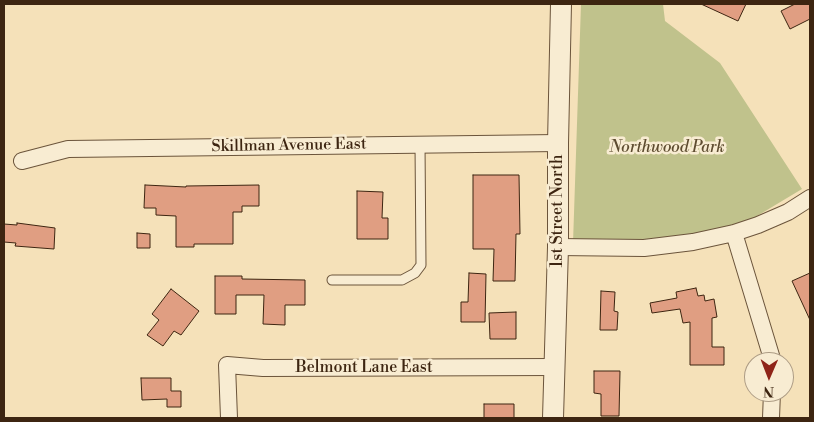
<!DOCTYPE html>
<style>
body{margin:0}
#map{position:relative;width:814px;height:422px;overflow:hidden;background:#f5e1b9;font-family:"Libre Bodoni",serif}
canvas{display:block}
.frame{position:absolute;inset:0;border:5px solid #3d2511;pointer-events:none}
.north{position:absolute;left:744px;top:352px;width:50px;height:50px;box-sizing:border-box;background:#f8ecd2;border:1px solid #ad9c85;border-radius:50%;rotate:181deg;font-size:14px;font-weight:700;line-height:20px;text-align:center;color:#3d2511}
.north::after{content:'';display:block;margin:auto;width:18px;height:22px;background:#8f2418;clip-path:polygon(50% 0,100% 100%,50% 72%,0 100%)}
</style>
<div id="map">
<canvas width="814" height="422"></canvas>
<div class="frame"></div>
<div class="north">N</div>
</div>
<script>
const g = document.querySelector('canvas').getContext('2d');
g.lineJoin = 'round';
function fill(path, color) {
  g.fillStyle = color;
  g.fill(path, 'evenodd');
}
function shape(rows) {
  const path = new Path2D();
  for (const r of rows) {
    path.moveTo(r[0], r[1]);
    for (let i = 2; i < r.length; i += 2) path.lineTo(r[i], r[i + 1]);
  }
  return path;
}
function trace(path, color, width, dash) {
  g.strokeStyle = color;
  g.lineWidth = width;
  g.lineCap = dash ? 'butt' : 'round';
  g.setLineDash(dash || []);
  g.stroke(path);
}
function drawText(font, color, halo, rows, align = 'center') {
  g.font = font + ' "Libre Bodoni",serif';
  g.lineWidth = 5;
  g.setLineDash([]);
  g.textBaseline = 'middle';
  g.strokeStyle = halo;
  g.fillStyle = color;
  for (const [text, x, y, turn = 0] of rows) {
    g.save();
    g.translate(x, y);
    g.rotate((+turn || 0) * Math.PI / 180);
    g.textAlign = isNaN(turn) ? turn : align;
    if (halo) g.strokeText(text, 0, 0);
    g.fillText(text, 0, 0);
    g.restore();
  }
}
const green = shape([
 [581,4,663,4,665,21,720,63,802,189,752,219,704,233,648,243,573,243]
]);
const building = shape([
 [701,4,746,4,738,21,701,4],
 [795,4,810,4,810,19,790,29,781,11,795,4],
 [473,175,519,175,520,234,516,234,515,281,493,281,494,249,473,249,473,175],
 [145,185,186,187,186,186,259,185,259,206,242,206,242,212,233,212,233,244,194,244,194,247,176,247,176,216,156,215,156,208,144,208,145,185],
 [357,191,383,192,382,218,388,218,388,239,357,239,357,191],
 [17,223,55,228,54,249,15,246,16,243,4,242,4,224,17,225,17,223],
 [137,233,150,234,150,248,137,248,137,233],
 [469,273,486,274,485,322,461,322,461,302,468,302,469,273],
 [810,273,810,320,792,281,810,273],
 [215,276,242,276,242,279,305,280,305,305,285,305,285,325,263,324,264,295,236,295,236,314,215,314,215,276],
 [696,288,698,296,704,295,705,301,714,299,717,317,712,318,712,347,724,347,724,365,690,365,690,322,683,323,680,309,652,313,650,303,677,298,676,292,696,288],
 [171,289,199,311,181,335,174,331,163,346,147,335,159,320,152,314,171,289],
 [601,291,615,292,614,311,618,312,617,330,600,330,601,291],
 [516,312,516,339,490,339,489,313,516,312],
 [594,371,620,371,619,416,601,416,601,394,594,393,594,371],
 [141,378,171,378,171,391,181,391,181,407,167,407,167,399,142,400,141,378],
 [484,404,514,404,514,418,484,418,484,404]
]);
const service = shape([
 [332,280,402,280,415,273,421,265,420,144]
]);
const minor = shape([
 [22,161,68,149,558,143],
 [734,233,773,362],
 [558,247,644,248,693,242,734,233,758,225,788,212,810,198],
 [229,418,227,365,263,368,554,367],
 [771,418,772,392]
]);
const tertiary = shape([
 [553,418,558,247,558,143,561,4]
]);
const streetNames = [
 ["Skillman Avenue East",289,146,-1],
 ["1st Street North",558,211,-90],
 ["Belmont Lane East",364,368]
];
const parkNames = [
 ["Northwood Park",667,148]
];
fill(green, '#c0c28c');
fill(building, '#e09e82');
trace(building, '#3d2511', 1);
trace(service, '#6b543b', 11);
trace(minor, '#6b543b', 18);
trace(tertiary, '#6b543b', 22);
trace(service, '#f8ecd2', 9);
trace(minor, '#f8ecd2', 16);
trace(tertiary, '#f8ecd2', 20);
drawText('16px', '#3d2511', '#f8ecd2', streetNames);
drawText('italic 16px', '#5e4c30', '#f8ecd2', parkNames);
</script>
